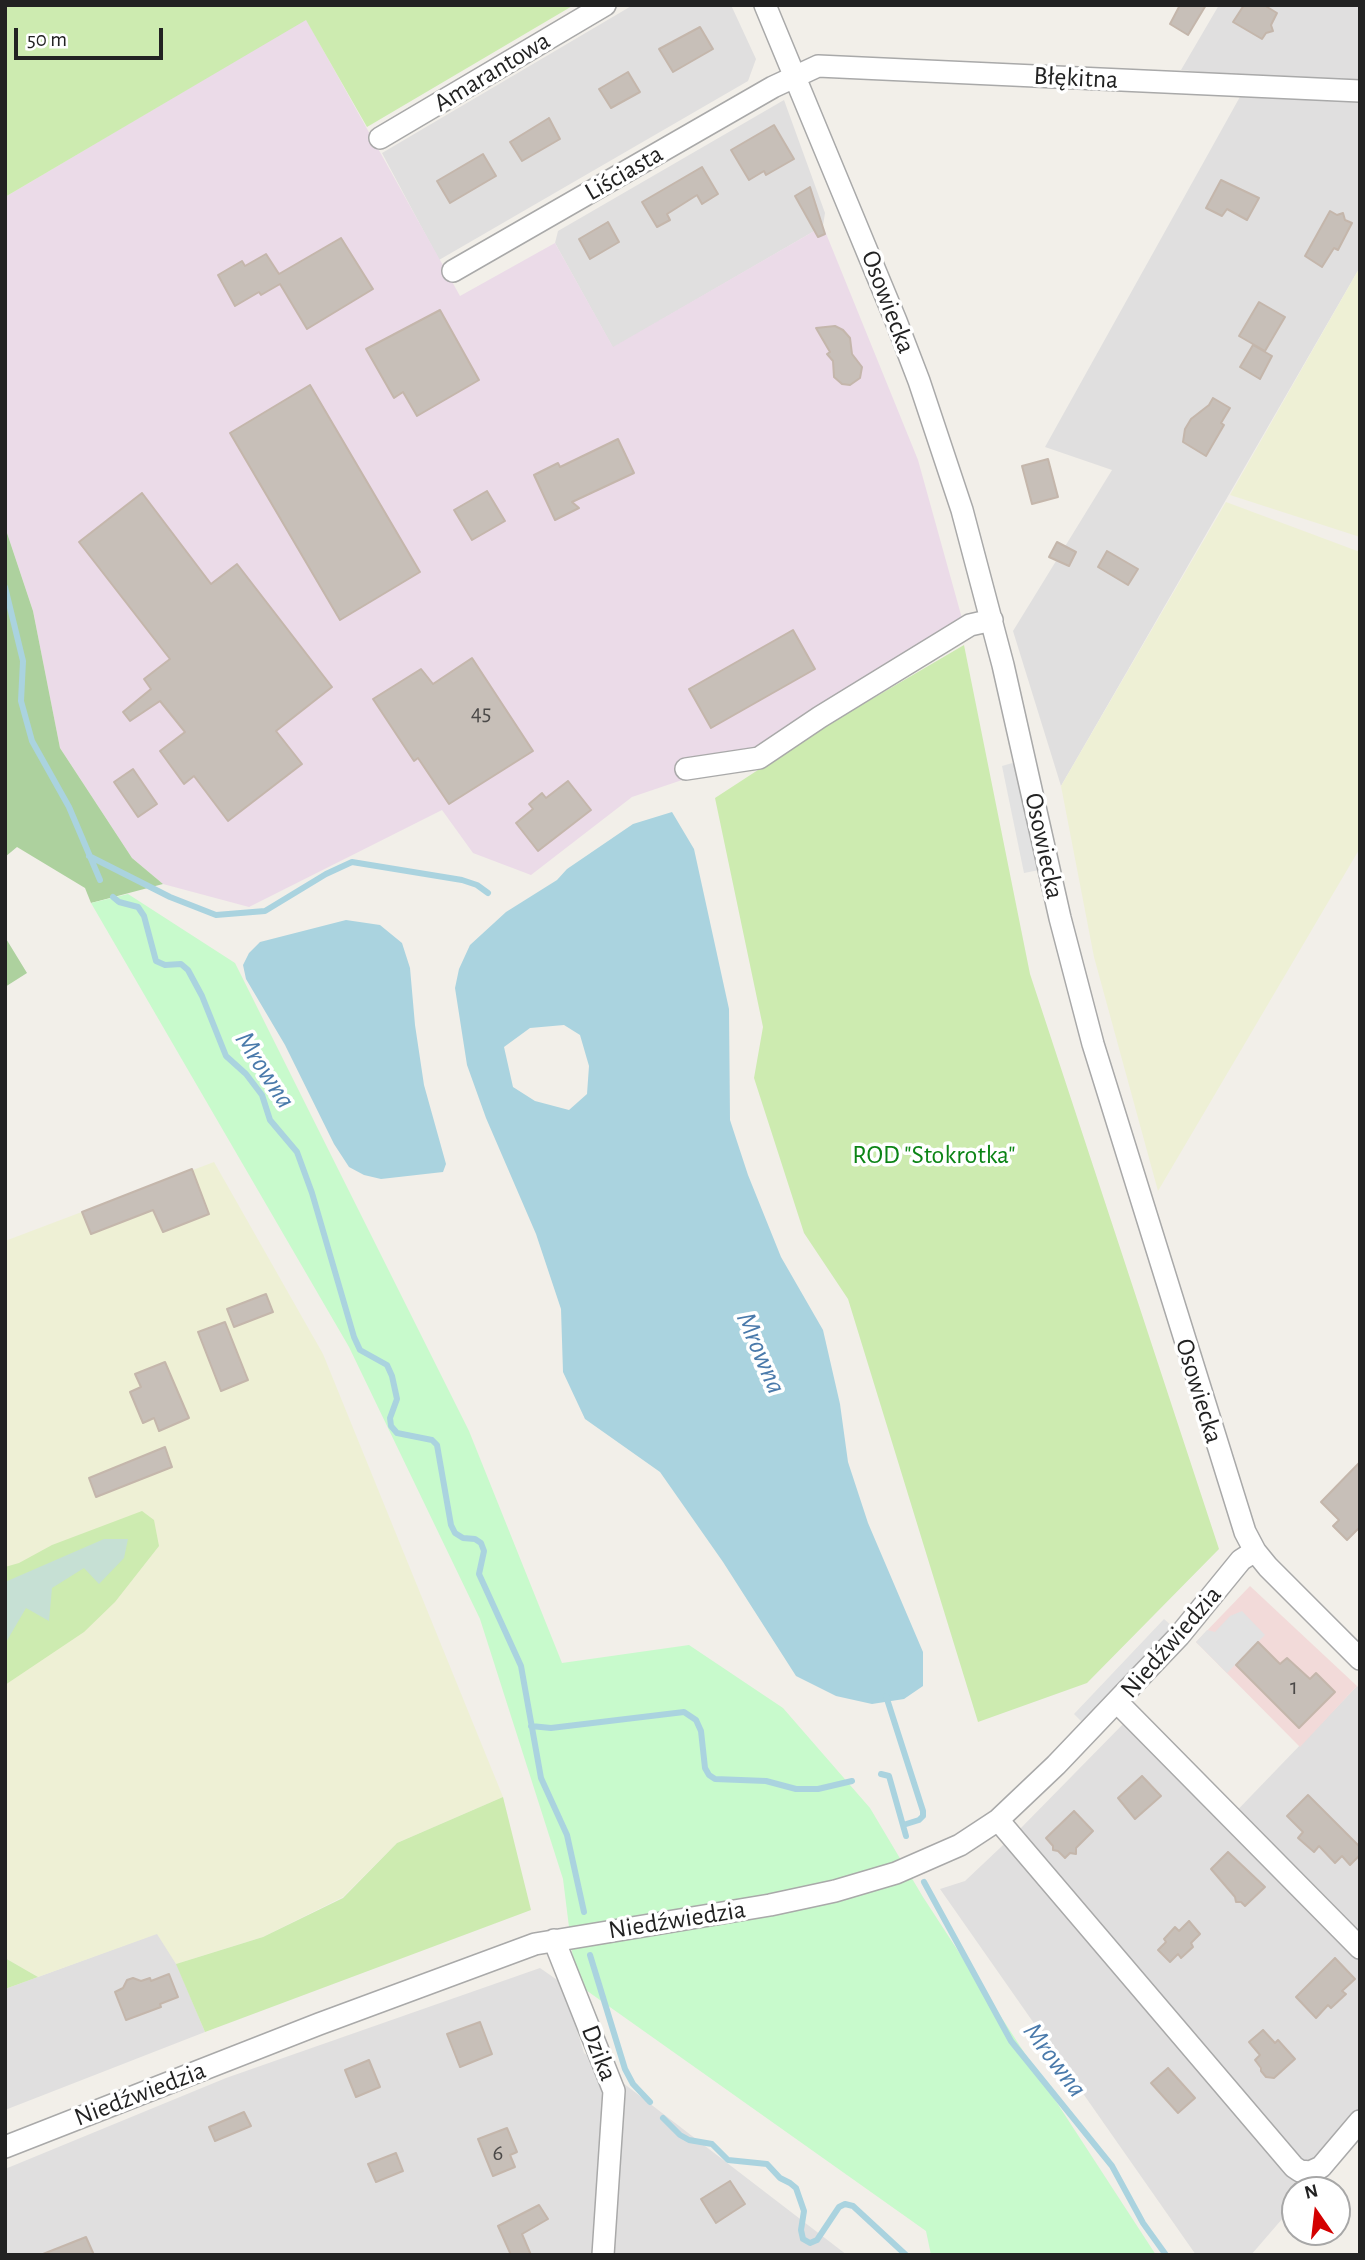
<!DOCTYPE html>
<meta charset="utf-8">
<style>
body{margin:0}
#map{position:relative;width:1365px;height:2260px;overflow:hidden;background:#f2efe9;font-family:"Alegreya Sans",sans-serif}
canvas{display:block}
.frame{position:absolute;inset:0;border:7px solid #222;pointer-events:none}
.north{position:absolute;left:1281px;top:2176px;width:70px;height:70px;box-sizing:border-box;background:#fff;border:2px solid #a7a7a7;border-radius:50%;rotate:346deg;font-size:19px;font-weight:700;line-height:28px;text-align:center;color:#222}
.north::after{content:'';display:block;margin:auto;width:24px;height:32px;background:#d40000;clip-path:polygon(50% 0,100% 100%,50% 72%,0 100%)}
.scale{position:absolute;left:14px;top:28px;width:149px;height:32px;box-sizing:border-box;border:4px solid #222;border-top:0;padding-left:9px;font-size:21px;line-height:24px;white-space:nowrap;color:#222;-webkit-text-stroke:5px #fff;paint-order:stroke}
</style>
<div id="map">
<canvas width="1365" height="2260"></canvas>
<div class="frame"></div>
<div class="north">N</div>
<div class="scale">50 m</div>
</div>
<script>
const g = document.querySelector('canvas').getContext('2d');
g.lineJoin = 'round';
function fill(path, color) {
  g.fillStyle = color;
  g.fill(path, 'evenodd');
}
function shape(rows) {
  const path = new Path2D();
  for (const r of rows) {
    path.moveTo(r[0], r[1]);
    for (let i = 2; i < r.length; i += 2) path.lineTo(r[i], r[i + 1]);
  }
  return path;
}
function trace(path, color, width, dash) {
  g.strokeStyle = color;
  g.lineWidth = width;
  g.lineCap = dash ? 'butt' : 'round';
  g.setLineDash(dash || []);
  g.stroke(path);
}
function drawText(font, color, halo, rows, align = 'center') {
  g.font = font + ' "Alegreya Sans",sans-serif';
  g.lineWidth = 7;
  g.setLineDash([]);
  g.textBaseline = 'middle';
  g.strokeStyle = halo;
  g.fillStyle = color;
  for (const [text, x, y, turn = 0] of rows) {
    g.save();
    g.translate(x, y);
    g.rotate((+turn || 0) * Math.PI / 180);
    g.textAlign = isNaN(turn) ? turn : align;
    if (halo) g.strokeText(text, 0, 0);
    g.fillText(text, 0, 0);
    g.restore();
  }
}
const residential = shape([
 [633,5,731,5,756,59,748,81,439,260,382,153],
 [1219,5,1360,5,1360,267,1061,786,1013,631,1112,470,1045,447,1251,77,1181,70],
 [784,100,825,213,823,226,613,348,555,243,558,231],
 [1357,1686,1360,1689,1360,2129,1307,2190,1295,2190,1295,2204,1251,2255,1196,2255,940,1889,965,1881,1019,1830,1127,1720,1225,1823],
 [163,1931,205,2032,5,2110,5,1989],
 [540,1968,563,1984,584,2053,847,2255,5,2255,5,2169,226,2078]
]);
const commercial = shape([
 [1250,1586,1357,1686,1300,1747,1196,1642]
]);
const industrial = shape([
 [306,19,460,296,555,243,613,347,823,226,918,460,963,622,758,749,688,778,632,797,531,875,473,853,442,810,249,907,163,884,132,858,60,748,33,611,5,527,5,197]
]);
const farmland = shape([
 [1360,267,1360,537,1230,495],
 [1226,502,1360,552,1360,848,1158,1191,1094,957,1061,786],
 [214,1162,323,1354,503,1797,397,1843,343,1897,263,1937,176,1964,157,1934,38,1977,5,1958,5,1241]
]);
const grass = shape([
 [5,5,574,5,367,127,306,20,5,197],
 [964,645,1030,974,1219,1549,1087,1683,978,1722,848,1299,804,1233,754,1078,763,1027,715,798,824,727],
 [142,1511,154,1520,159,1546,115,1602,84,1632,5,1685,5,1567,19,1563,52,1545],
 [503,1797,531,1910,205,2032,176,1964,263,1937,343,1898,397,1843],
 [5,1958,38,1977,5,1989]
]);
const forest = shape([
 [5,527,33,611,60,748,132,858,163,884,91,903,85,888,17,847,5,857],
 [5,937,27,973,5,987]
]);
const wetland = shape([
 [104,1539,128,1539,124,1558,99,1584,84,1568,52,1588,49,1621,26,1608,5,1644,5,1582]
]);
const park = shape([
 [128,894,235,963,469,1431,562,1663,689,1645,783,1708,870,1808,923,1897,1156,2255,931,2255,926,2231,576,1983,563,1879,480,1619,349,1347,91,903]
]);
const parking = shape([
 [1016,762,1039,870,1024,873,1002,766],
 [1242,1611,1265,1635,1227,1673,1196,1642,1207,1630,1215,1632,1230,1616],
 [1164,1619,1174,1628,1084,1724,1074,1714]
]);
const water = shape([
 [672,812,694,849,729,1009,730,1120,748,1175,781,1257,823,1330,840,1404,848,1462,868,1523,923,1652,923,1686,904,1699,872,1704,836,1696,796,1676,723,1562,660,1472,585,1419,563,1372,561,1309,536,1234,486,1118,467,1065,455,988,459,969,470,945,506,912,557,880,567,869,633,824],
 [564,1025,580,1035,589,1066,587,1094,569,1110,535,1101,513,1087,504,1047,530,1028],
 [346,920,380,925,402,943,410,968,415,1025,424,1085,446,1164,443,1172,381,1179,364,1175,349,1167,334,1144,285,1045,246,979,243,965,249,953,260,942]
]);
const stream = shape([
 [5,587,23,661,21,701,32,741,69,807,100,880],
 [89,856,170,897,216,915,265,911,326,874,352,862,462,880,477,885,488,893],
 [113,897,119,902,138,907,144,916,156,961,165,965,181,964,188,970,202,996,226,1056,246,1074,262,1095,270,1120,297,1152,312,1193,354,1337,360,1350,387,1365,392,1376,397,1399,390,1418,391,1426,397,1433,432,1440,437,1445,451,1525,455,1533,463,1538,475,1539,481,1543,484,1551,479,1574,521,1666,541,1778,567,1835,584,1912],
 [886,1696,923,1811,923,1816,919,1820,903,1825],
 [531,1726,551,1728,684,1712,696,1720,701,1731,705,1768,709,1775,715,1779,766,1781,796,1789,818,1789,852,1781],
 [881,1774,889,1776,906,1836],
 [924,1882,1011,2041,1112,2166,1143,2223,1166,2255],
 [590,1955,625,2069,633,2084,650,2102],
 [663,2118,680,2135,689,2140,712,2144,728,2160,767,2164,780,2178,790,2183,796,2188,804,2211,801,2230,803,2239,810,2243,817,2240,839,2207,845,2204,853,2206,906,2255]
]);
const building = shape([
 [1180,5,1206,5,1188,35,1170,24,1180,5],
 [1244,5,1264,5,1277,13,1271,25,1273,31,1266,33,1262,39,1233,22,1244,5],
 [700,27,713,49,673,72,659,49,700,27],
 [628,72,640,92,611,108,599,89,628,72],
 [549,118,560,139,522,161,510,142,549,118],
 [774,125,794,159,766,175,764,171,749,180,731,150,774,125],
 [483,154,496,176,450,203,437,181,483,154],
 [702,167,718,194,702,204,697,195,667,214,670,220,657,227,642,202,702,167],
 [1221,180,1259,198,1247,220,1227,209,1222,216,1206,208,1221,180],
 [810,187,825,234,818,237,795,196,810,187],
 [1330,211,1337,215,1343,213,1345,220,1352,223,1338,250,1334,248,1322,267,1305,256,1330,211],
 [608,222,619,242,590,259,579,239,608,222],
 [341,238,373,289,307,329,280,284,261,295,259,292,235,306,218,275,242,261,245,266,266,254,279,274,341,238],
 [1259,302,1285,317,1265,351,1239,336,1259,302],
 [440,310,479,380,417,416,403,392,394,398,366,349,440,310],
 [835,326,843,330,850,338,852,354,862,367,860,378,850,385,842,384,834,377,833,361,827,354,830,352,816,328,835,326],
 [1253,345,1272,356,1260,379,1240,367,1253,345],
 [310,385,420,572,340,620,230,433,310,385],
 [1213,398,1230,408,1221,423,1224,425,1206,456,1183,442,1185,429,1191,419,1209,405,1213,398],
 [618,439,634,473,572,502,579,508,555,520,534,475,558,463,560,467,618,439],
 [1048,459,1058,497,1032,504,1022,466,1048,459],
 [487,491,505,521,472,540,454,510,487,491],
 [142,493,211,584,237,564,332,687,276,731,302,764,228,821,194,776,184,784,160,751,185,732,160,701,130,721,123,712,151,689,144,679,170,659,79,542,142,493],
 [1057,542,1076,552,1069,566,1049,557,1057,542],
 [1107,551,1138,569,1128,585,1098,567,1107,551],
 [793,630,815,669,711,728,689,689,793,630],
 [472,658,533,751,449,804,418,758,414,761,373,699,421,669,433,684,472,658],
 [133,769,157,804,138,817,114,782,133,769],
 [568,781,591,810,538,851,516,823,533,809,529,804,542,793,546,798,568,781],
 [192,1169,209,1214,163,1232,153,1210,91,1234,82,1212,192,1169],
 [266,1294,273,1312,234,1327,227,1309,266,1294],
 [225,1322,248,1380,221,1391,198,1332,225,1322],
 [165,1362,189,1418,159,1431,154,1418,143,1423,130,1392,141,1387,135,1374,165,1362],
 [165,1447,172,1467,96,1497,89,1478,165,1447],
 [1360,1462,1360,1527,1347,1540,1333,1526,1339,1520,1321,1502,1360,1462],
 [1258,1642,1280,1664,1287,1658,1310,1679,1316,1673,1335,1692,1299,1728,1236,1665,1258,1642],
 [1142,1776,1161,1796,1135,1819,1118,1798,1142,1776],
 [1308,1795,1360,1847,1360,1855,1350,1865,1342,1856,1335,1863,1319,1846,1314,1852,1298,1838,1303,1832,1287,1816,1308,1795],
 [1074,1811,1093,1831,1076,1848,1076,1854,1070,1853,1065,1858,1058,1851,1053,1850,1053,1846,1046,1838,1074,1811],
 [1228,1852,1265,1887,1245,1906,1241,1902,1236,1902,1235,1897,1211,1869,1228,1852],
 [1189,1921,1200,1934,1191,1943,1193,1947,1181,1958,1178,1954,1170,1962,1158,1950,1166,1942,1164,1939,1175,1927,1179,1931,1189,1921],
 [1335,1958,1355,1979,1342,1991,1346,1994,1331,2008,1328,2005,1316,2018,1296,1997,1335,1958],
 [169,1974,178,1997,160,2004,161,2007,126,2020,115,1992,123,1988,127,1980,133,1978,141,1981,150,1978,151,1981,169,1974],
 [480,2022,492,2054,460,2067,447,2034,480,2022],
 [1263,2030,1275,2043,1278,2040,1295,2059,1274,2078,1266,2077,1261,2071,1261,2068,1255,2060,1260,2055,1249,2042,1263,2030],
 [369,2060,380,2087,356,2097,345,2070,369,2060],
 [1168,2068,1195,2098,1178,2113,1151,2083,1168,2068],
 [244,2112,251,2126,215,2141,209,2127,244,2112],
 [507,2128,517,2152,510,2155,515,2167,493,2176,478,2139,507,2128],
 [396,2153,403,2171,376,2182,368,2164,396,2153],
 [730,2181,745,2204,716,2223,701,2199,730,2181],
 [539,2205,548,2219,522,2234,531,2255,511,2255,498,2226,539,2205],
 [86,2237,94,2255,43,2255,43,2254,86,2237]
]);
const minor = shape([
 [765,5,896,321,919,381,962,510,1003,665,1060,918,1093,1044,1245,1532,1255,1551,1268,1567,1360,1659],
 [380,138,605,5],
 [453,271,773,87,818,66,1360,91],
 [686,769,759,758,820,717,970,625,992,620],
 [1118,1703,1360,1948],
 [998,1820,1294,2167,1300,2171,1310,2172,1321,2167,1360,2121],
 [554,1940,614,2091,603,2255],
 [5,2147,319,2024,535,1944,770,1905,835,1891,896,1873,960,1845,998,1820,1056,1765,1179,1636,1241,1560,1255,1551]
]);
const numberNames = [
 ["45",481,713],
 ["1",1294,1687],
 ["6",498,2153]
];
const streetNames = [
 ["Amarantowa",492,72,-31],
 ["Błękitna",1076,78,3],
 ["Liściasta",624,173,-30],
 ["Osowiecka",888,302,69],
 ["Osowiecka",1044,846,78],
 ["Osowiecka",1199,1391,73],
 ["Niedźwiedzia",1171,1642,-49],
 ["Niedźwiedzia",677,1920,-9],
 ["Dzika",599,2053,69],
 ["Niedźwiedzia",140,2094,-21]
];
const parkNames = [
 ["ROD \"Stokrotka\"",934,1155]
];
const waterNames = [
 ["Mrowna",265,1070,57],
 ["Mrowna",761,1353,67],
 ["Mrowna",1055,2060,53]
];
fill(residential, '#e0dfdf');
fill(commercial, '#f2dad9');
fill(industrial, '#ebdbe8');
fill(farmland, '#eef0d5');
fill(grass, '#cdebb0');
fill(forest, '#add19e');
fill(wetland, '#c6e0d4');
fill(park, '#c8facc');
fill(parking, '#e2e2e2');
fill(water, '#aad3df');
trace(stream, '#aad3df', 6);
fill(building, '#c7bfb8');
trace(building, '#c4b6ab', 2);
trace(minor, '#a9a9a9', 24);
trace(minor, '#fff', 21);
drawText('23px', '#4b4948', null, numberNames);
drawText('26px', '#222', '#fff', streetNames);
drawText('26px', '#0c8416', '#fff', parkNames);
drawText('italic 28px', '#4a7aab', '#fff', waterNames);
</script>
